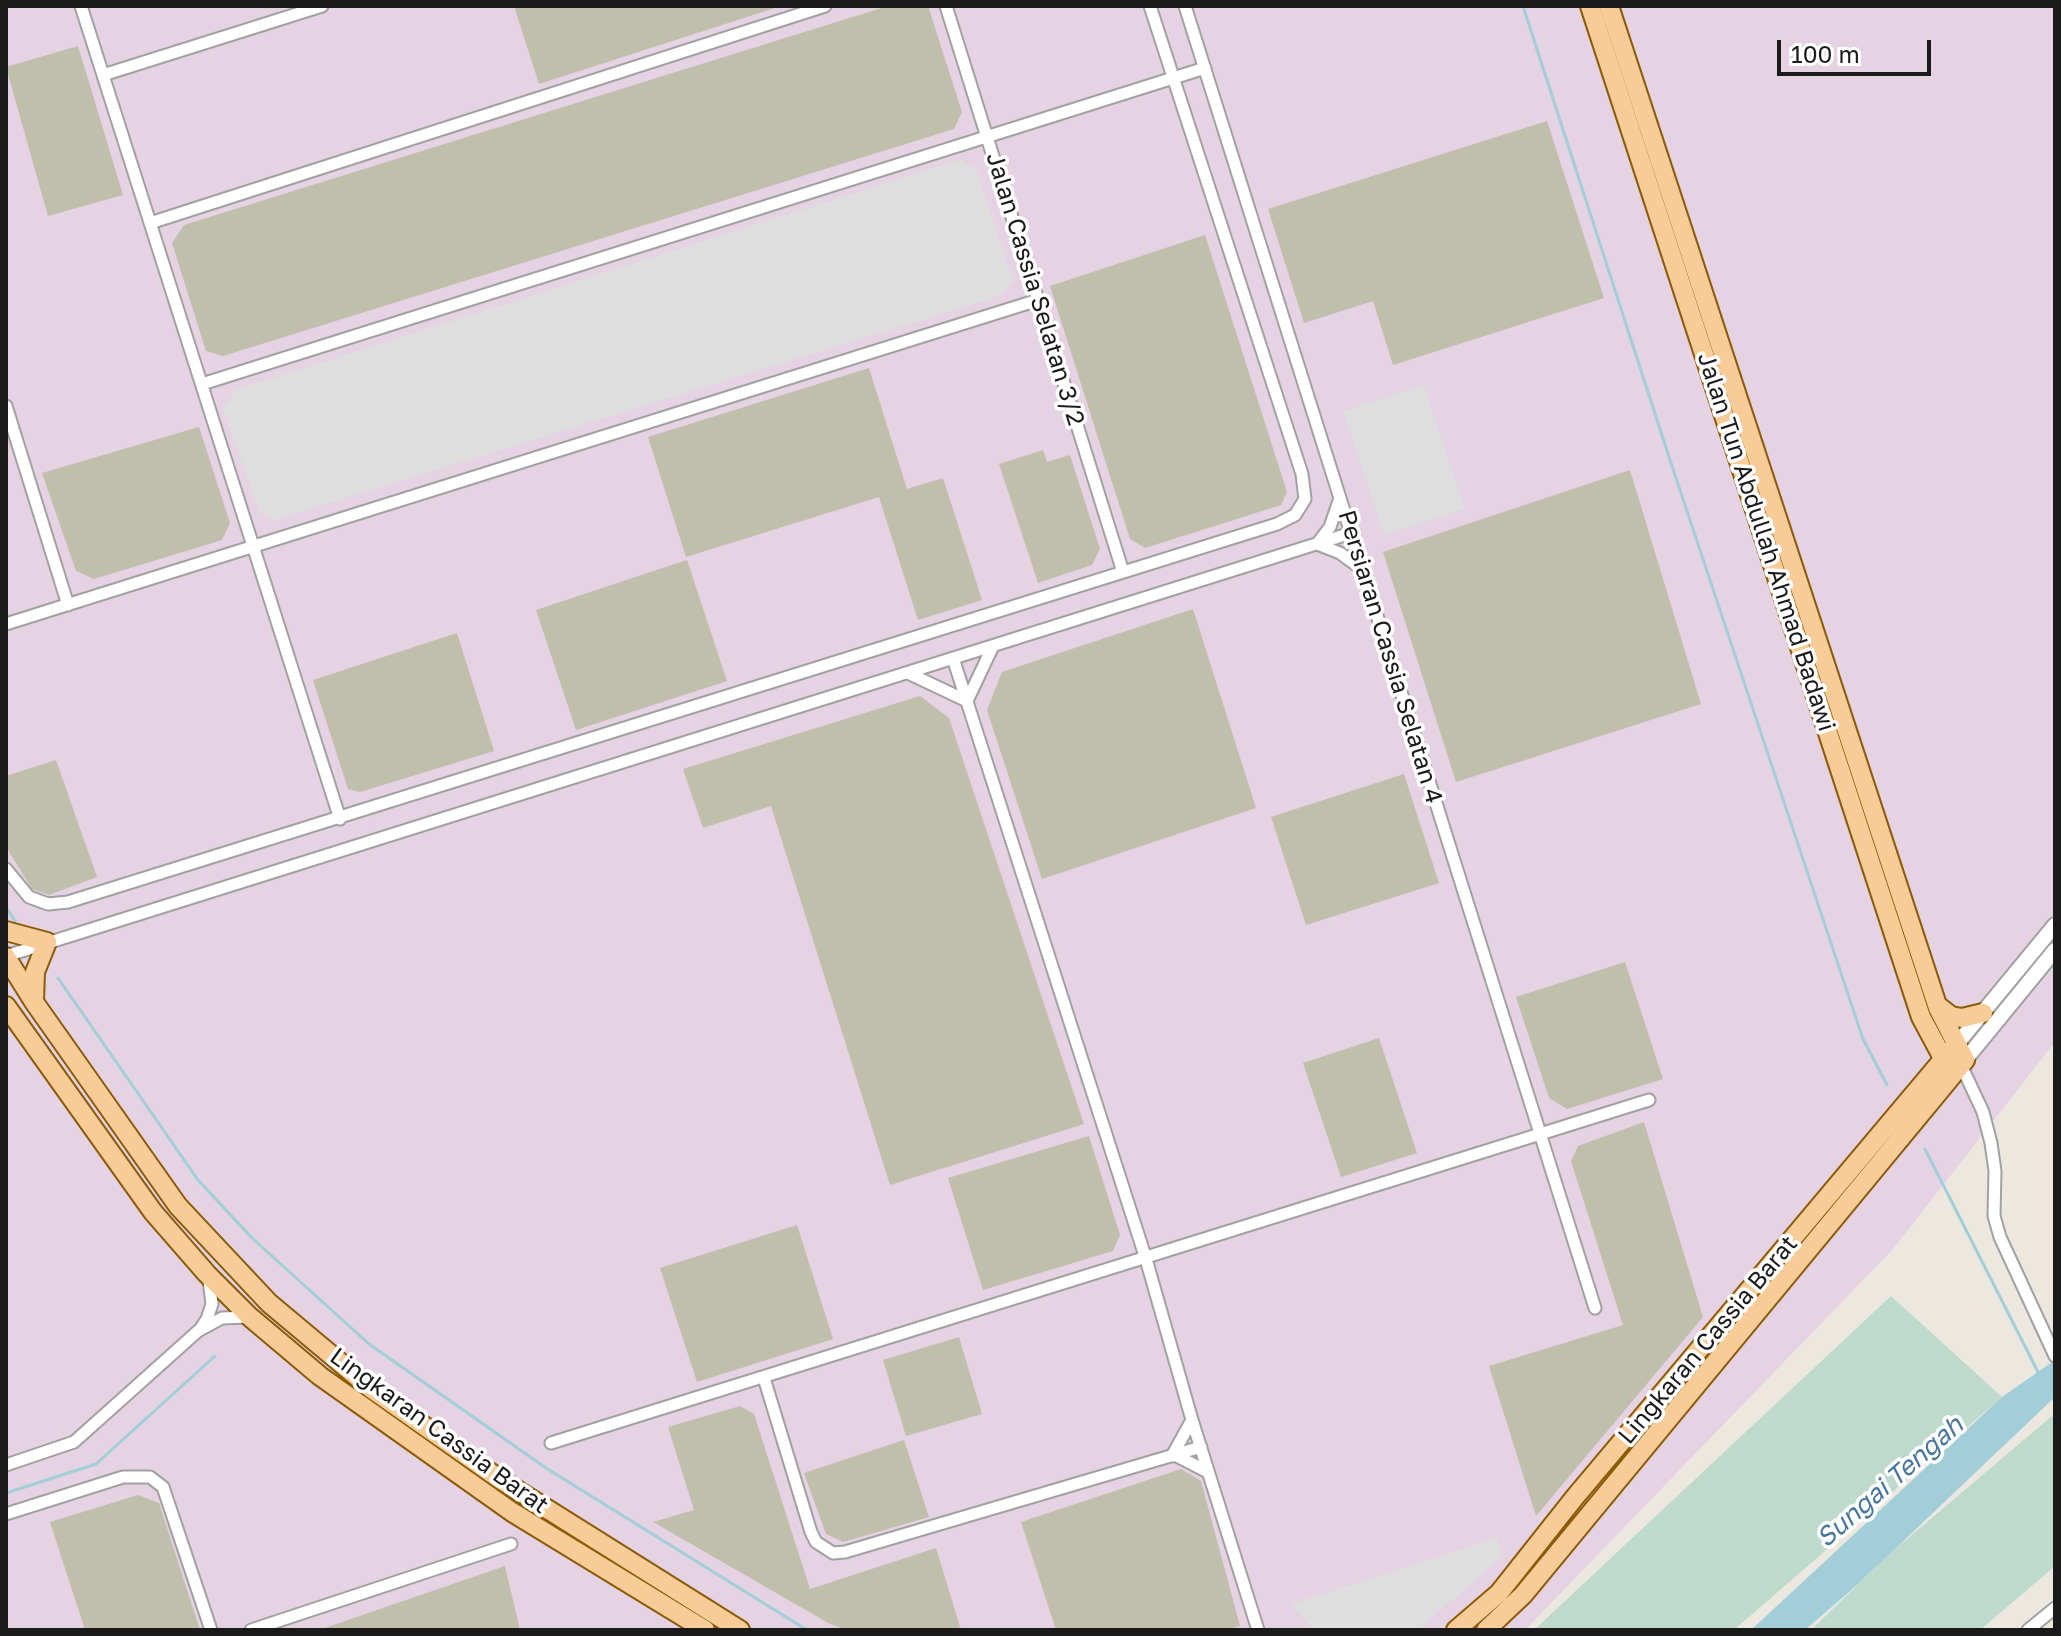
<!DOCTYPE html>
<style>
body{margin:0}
#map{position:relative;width:2061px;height:1636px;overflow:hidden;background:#ece8e0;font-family:"Golos Text",sans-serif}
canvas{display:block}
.frame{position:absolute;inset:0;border:8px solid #1a1a1a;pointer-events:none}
.scale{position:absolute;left:1777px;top:40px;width:154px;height:36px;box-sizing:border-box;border:4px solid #1a1a1a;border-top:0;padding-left:10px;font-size:24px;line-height:28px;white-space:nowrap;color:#1a1a1a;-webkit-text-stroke:6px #fff;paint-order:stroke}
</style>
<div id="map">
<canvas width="2061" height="1636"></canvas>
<div class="frame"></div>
<div class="scale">100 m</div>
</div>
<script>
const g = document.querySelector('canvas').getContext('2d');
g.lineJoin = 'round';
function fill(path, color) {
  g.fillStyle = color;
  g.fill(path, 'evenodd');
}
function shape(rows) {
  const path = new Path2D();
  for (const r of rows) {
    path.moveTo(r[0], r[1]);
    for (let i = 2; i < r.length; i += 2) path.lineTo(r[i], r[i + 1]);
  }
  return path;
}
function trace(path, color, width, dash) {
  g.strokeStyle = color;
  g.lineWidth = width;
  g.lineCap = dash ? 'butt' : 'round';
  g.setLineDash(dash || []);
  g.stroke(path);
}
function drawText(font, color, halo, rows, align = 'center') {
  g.font = font + ' "Golos Text",sans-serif';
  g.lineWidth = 7;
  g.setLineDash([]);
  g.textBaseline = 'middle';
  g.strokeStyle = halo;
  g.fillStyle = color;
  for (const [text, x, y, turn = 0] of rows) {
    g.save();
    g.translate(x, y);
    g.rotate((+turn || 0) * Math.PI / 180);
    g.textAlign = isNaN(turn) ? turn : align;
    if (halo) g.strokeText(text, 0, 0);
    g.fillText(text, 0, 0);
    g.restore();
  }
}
const industrial = shape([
 [6,6,2055,6,2055,1042,1893,1249,1525,1630,6,1630]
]);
const construction = shape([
 [514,6,781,6,539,84],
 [888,6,928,6,962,112,954,129,223,356,206,351,172,243,184,225],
 [78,46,123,195,48,216,6,67],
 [1547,121,1604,298,1393,365,1373,301,1304,323,1268,209],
 [1205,235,1287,492,1281,505,1145,548,1130,539,1050,286],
 [869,368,907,489,943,478,982,600,918,620,879,497,686,557,648,437],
 [199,427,230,523,222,540,94,579,76,571,42,473],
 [1043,450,1047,462,1070,455,1100,549,1092,565,1038,583,999,464],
 [1630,470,1701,704,1456,782,1383,552],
 [687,560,727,681,576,730,536,610],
 [1193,609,1256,808,1042,879,987,710,1002,672],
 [457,633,494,751,360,792,348,789,313,680],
 [920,696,949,718,1084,1124,890,1185,771,806,703,828,683,769],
 [56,760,97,877,49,895,32,889,6,847,6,776],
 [1404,774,1439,883,1306,925,1271,817],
 [1625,962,1663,1079,1567,1109,1549,1098,1516,997],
 [1379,1038,1417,1153,1341,1177,1303,1063],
 [1644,1122,1703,1317,1536,1516,1489,1366,1623,1325,1571,1161,1578,1146],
 [1089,1136,1120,1235,1113,1251,983,1290,948,1178],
 [797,1225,833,1339,697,1382,660,1268],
 [959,1337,982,1414,906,1436,883,1360],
 [740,1406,754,1414,810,1589,936,1548,961,1630,847,1630,830,1624,653,1522,694,1510,668,1427],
 [904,1440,929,1517,843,1542,826,1534,804,1473],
 [1181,1469,1201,1481,1240,1626,1226,1630,1056,1630,1021,1522],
 [138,1495,159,1503,200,1630,85,1630,50,1522],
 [505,1566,520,1630,319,1630]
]);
const wetland = shape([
 [1891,1296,2002,1397,1734,1630,1534,1630],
 [2052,1416,2055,1421,2055,1566,1980,1630,1811,1630,1894,1550]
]);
const parking = shape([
 [962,159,977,171,1013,280,1003,295,274,520,259,512,223,409,235,390],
 [1424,385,1465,509,1384,535,1343,411],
 [1497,1538,1503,1556,1418,1630,1313,1630,1291,1604]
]);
const water = shape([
 [2055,1360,2055,1397,1856,1586,1805,1630,1751,1630,2002,1397]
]);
const stream = shape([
 [1523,6,1669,457,1863,1039,1887,1085],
 [6,907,15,921],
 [58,978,198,1180,252,1238,369,1344,546,1468,807,1630],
 [1925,1149,2039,1374],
 [6,1493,96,1464,215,1356]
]);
const minor = shape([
 [81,6,340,819],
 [946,6,1123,572],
 [1185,6,1595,1308],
 [103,75,322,6],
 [150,223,825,6],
 [202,384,1205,68],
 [6,406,68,605],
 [1340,498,1330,527,1317,544,1340,553,1363,570],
 [6,624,1038,300],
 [953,658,1146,1259,1192,1420,1258,1630],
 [908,673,967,701,993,646],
 [6,869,29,897,48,904,68,902,1277,524,1295,515,1305,499,1302,474,1150,6],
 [6,956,1351,533],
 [1961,1065,1983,1112,1991,1143,1995,1171,1994,1216,2000,1237,2055,1356],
 [201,1328,207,1319,212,1304,209,1280],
 [764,1378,811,1532,816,1542,833,1553,845,1552,1201,1447],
 [551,1443,1649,1100],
 [1175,1455,1208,1472],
 [1172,1456,1192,1420],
 [6,1465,74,1442,198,1331,222,1318,248,1317],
 [6,1514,123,1477,150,1477,163,1487,211,1630],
 [251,1630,511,1544],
 [2028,1630,2055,1608]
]);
const tertiary = shape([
 [1956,1045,2055,925],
 [1965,1060,2055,950]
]);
const primary = shape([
 [1590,6,1921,1017,1943,1058,1954,1072],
 [6,931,47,942,35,972,34,1002],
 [6,957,34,1002,178,1206,269,1303,373,1390,501,1480,740,1630],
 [6,1006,153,1212,207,1274,250,1317,320,1376,512,1512,705,1630],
 [1938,1006,1951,1016,1962,1018,1983,1013],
 [1456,1630,1499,1593,1575,1497,1951,1050],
 [1486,1630,1523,1595,1965,1060,1938,1008,1609,6]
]);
const streetNames = [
 ["Jalan Cassia Selatan 3/2",1035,289,73],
 ["Jalan Tun Abdullah Ahmad Badawi",1766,542,72],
 ["Persiaran Cassia Selatan 4",1390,657,73],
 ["Lingkaran Cassia Barat",1708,1340,-50],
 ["Lingkaran Cassia Barat",439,1431,36]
];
const waterNames = [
 ["Sungai Tengah",1890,1482,-41]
];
fill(industrial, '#e5d2e2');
fill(construction, '#c0bfac');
fill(wetland, '#bddacc');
fill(parking, '#dedede');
fill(water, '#a1ced9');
trace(stream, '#a1ced9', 3);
trace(minor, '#a1a1a1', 15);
trace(tertiary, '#a1a1a1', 18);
trace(primary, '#8b5b06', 22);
trace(minor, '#fff', 11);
trace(tertiary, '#fff', 14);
trace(primary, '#f8cc99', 18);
drawText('24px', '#1a1a1a', '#fff', streetNames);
drawText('italic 26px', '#49769e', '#fff', waterNames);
</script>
